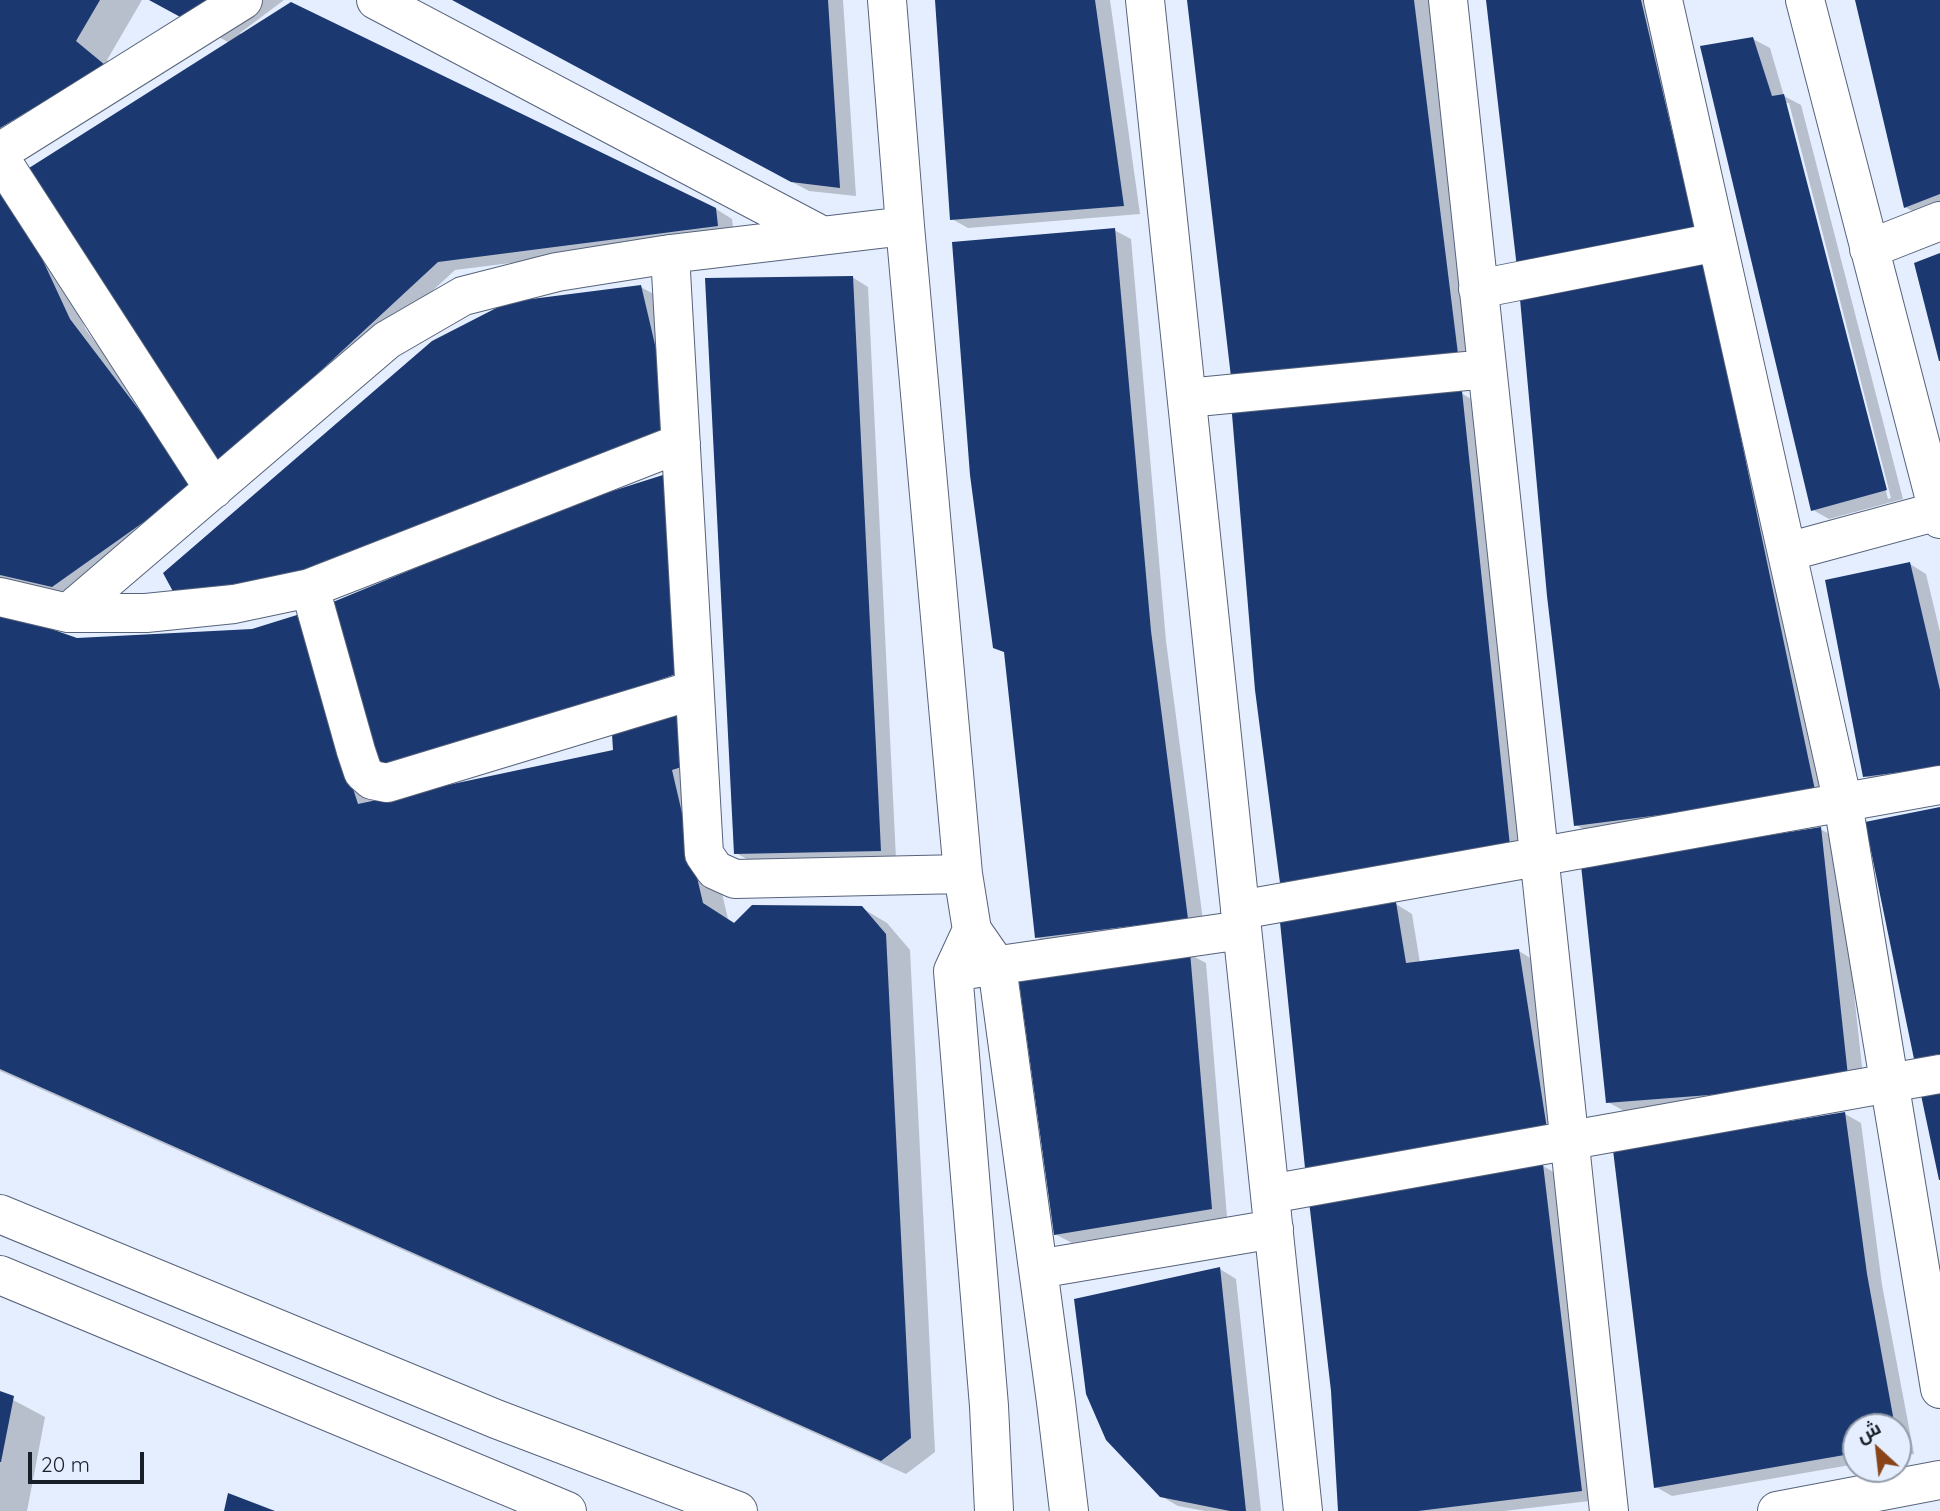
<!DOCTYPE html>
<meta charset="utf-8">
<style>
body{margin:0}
#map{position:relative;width:1940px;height:1511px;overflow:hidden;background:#e5eeff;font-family:Quicksand,Cairo,sans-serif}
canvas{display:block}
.north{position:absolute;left:1842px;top:1413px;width:70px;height:70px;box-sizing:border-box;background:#e5eeff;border:2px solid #939ba9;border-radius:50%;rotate:333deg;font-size:19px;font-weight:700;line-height:28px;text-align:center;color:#191f28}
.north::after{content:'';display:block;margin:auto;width:24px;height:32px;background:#894519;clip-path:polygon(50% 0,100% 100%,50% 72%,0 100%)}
.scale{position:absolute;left:28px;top:1452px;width:116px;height:32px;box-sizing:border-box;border:4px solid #191f28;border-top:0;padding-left:9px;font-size:21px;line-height:24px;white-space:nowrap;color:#191f28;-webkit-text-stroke:5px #e5eeff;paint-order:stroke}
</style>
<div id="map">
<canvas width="1940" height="1511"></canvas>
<div class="north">ش</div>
<div class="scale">20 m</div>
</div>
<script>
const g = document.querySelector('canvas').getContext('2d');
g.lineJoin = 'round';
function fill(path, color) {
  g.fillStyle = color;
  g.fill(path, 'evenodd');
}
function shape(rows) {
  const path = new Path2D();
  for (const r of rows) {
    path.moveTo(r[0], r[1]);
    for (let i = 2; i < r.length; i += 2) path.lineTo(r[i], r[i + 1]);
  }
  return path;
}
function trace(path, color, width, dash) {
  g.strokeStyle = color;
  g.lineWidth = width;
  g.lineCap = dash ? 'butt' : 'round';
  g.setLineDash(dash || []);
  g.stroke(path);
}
const shadow = shape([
 [0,0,142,0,107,60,135,84,0,165],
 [150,0,284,0,240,33,242,35,716,209,732,219,734,235,455,270,237,472,230,43],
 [454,0,843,0,856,196,809,191],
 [937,0,1110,0,1140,214,968,228,952,219],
 [1188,0,1429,0,1475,370,1249,385],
 [1488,0,1654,0,1712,246],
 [1857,0,1940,0,1940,209,1921,216,1905,207],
 [1753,39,1770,48,1784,96,1801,105,1903,499,1829,519,1813,510],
 [1785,103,1789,103,1891,498,1888,499],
 [0,187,24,197,86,330,211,495,69,595,0,580],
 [1114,230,1131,239,1166,641,1204,928,1053,947,1037,937,1006,653,994,647],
 [1719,270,1831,803,1592,834,1576,825],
 [852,277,868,287,896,859,752,862,736,853],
 [641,287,657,296,672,359,433,342],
 [1461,393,1478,403,1526,855,1298,891,1281,882],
 [1910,564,1926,574,1940,632,1940,778,1881,785,1865,776],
 [0,613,77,640,252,631,297,617,321,631,376,802,615,752,676,714,696,783,728,919,736,924,862,908,887,923,910,950,935,1452,906,1474,0,1071],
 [1820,829,1837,838,1864,1085,1624,1111,1608,1102],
 [1396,904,1412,914,1420,963,1519,951,1535,961,1563,1138,1323,1176,1306,1167],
 [1189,954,1206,963,1227,1217,1072,1243,1055,1234],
 [1845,1114,1861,1123,1882,1285,1914,1454,1898,1457,1898,1427,1856,1427,1856,1464,1672,1496,1656,1487],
 [1543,1166,1575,1184,1598,1500,1504,1511,1340,1511],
 [1220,1269,1236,1279,1261,1511,1205,1511,1178,1506,1161,1496],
 [0,1393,45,1417,27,1511,0,1511]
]);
const building = shape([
 [0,0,100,0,76,41,105,65,0,128],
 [149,0,228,0,195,25],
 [452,0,828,0,840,188,791,182],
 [935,0,1095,0,1124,206,950,220],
 [1187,0,1414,0,1459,362,1231,377],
 [1486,0,1641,0,1697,237,1517,268],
 [1855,0,1940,0,1940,194,1904,208],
 [291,2,716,208,718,226,438,262,220,464,29,168],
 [1753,37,1772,96,1784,94,1887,490,1811,511,1700,46],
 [8,185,70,319,196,485,52,587,0,575,0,186],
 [1115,228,1151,631,1188,919,1035,938,1004,652,993,648,970,475,952,242],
 [1940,253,1940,361,1939,361,1914,263],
 [1703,258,1816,795,1574,826,1547,596,1520,299],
 [853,276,881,851,734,854,705,278],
 [641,285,656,349,668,436,297,578,176,597,163,573,432,341,508,302],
 [1462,391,1510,846,1280,883,1255,690,1231,402],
 [663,475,682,672,486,740,382,771,333,602,568,505],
 [1910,562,1940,690,1940,767,1863,777,1825,580],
 [0,611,77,638,252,629,297,615,358,804,613,750,612,734,676,712,691,764,672,770,703,903,734,923,752,905,862,906,886,934,911,1438,881,1461,0,1069],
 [1940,807,1940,1054,1914,1059,1865,822],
 [1821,827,1848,1076,1722,1094,1606,1103,1581,865],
 [1396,902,1406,963,1519,949,1547,1129,1305,1168,1280,922],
 [1190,952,1212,1209,1054,1235,1019,982],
 [1940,1093,1940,1180,1939,1180,1921,1095],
 [1845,1112,1867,1274,1895,1427,1856,1427,1856,1453,1654,1488,1613,1150],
 [1543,1164,1582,1491,1418,1511,1338,1511,1331,1391,1309,1201],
 [1220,1267,1246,1511,1230,1511,1160,1497,1106,1440,1086,1394,1074,1299],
 [0,1391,14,1396,1,1462,0,1462],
 [228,1493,275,1511,224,1511]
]);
const street = shape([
 [376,0,821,235],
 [887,0,905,226,963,874,972,930,997,966,1056,1402,1069,1511],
 [1145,0,1303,1511],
 [1448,0,1609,1511],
 [1663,0,1843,803,1940,1389],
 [1805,0,1940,519],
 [0,152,243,0],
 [0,158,214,489],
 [1869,249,1940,221],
 [670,254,704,854,715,870,735,879,963,874],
 [1478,289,1717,242],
 [1187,398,1487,369],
 [1787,552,1938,511],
 [310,588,356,751,363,772,372,780,387,783,694,690],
 [0,597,68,613,146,613,234,604,310,588,681,443],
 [68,613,387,340,463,296,557,272,670,254,905,226],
 [1240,910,1940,785],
 [972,930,953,971,989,1406,994,1511],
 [972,969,1242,930],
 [1270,1194,1940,1074],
 [1038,1269,1274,1229]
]);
const primary = shape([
 [0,1214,496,1419,738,1511],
 [0,1275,567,1511],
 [1777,1511,1940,1480]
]);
fill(shadow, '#0003');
fill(building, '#1b3870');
trace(street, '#56637b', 40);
trace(primary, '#56637b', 40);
trace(street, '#fff', 38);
trace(primary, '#fff', 38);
</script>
